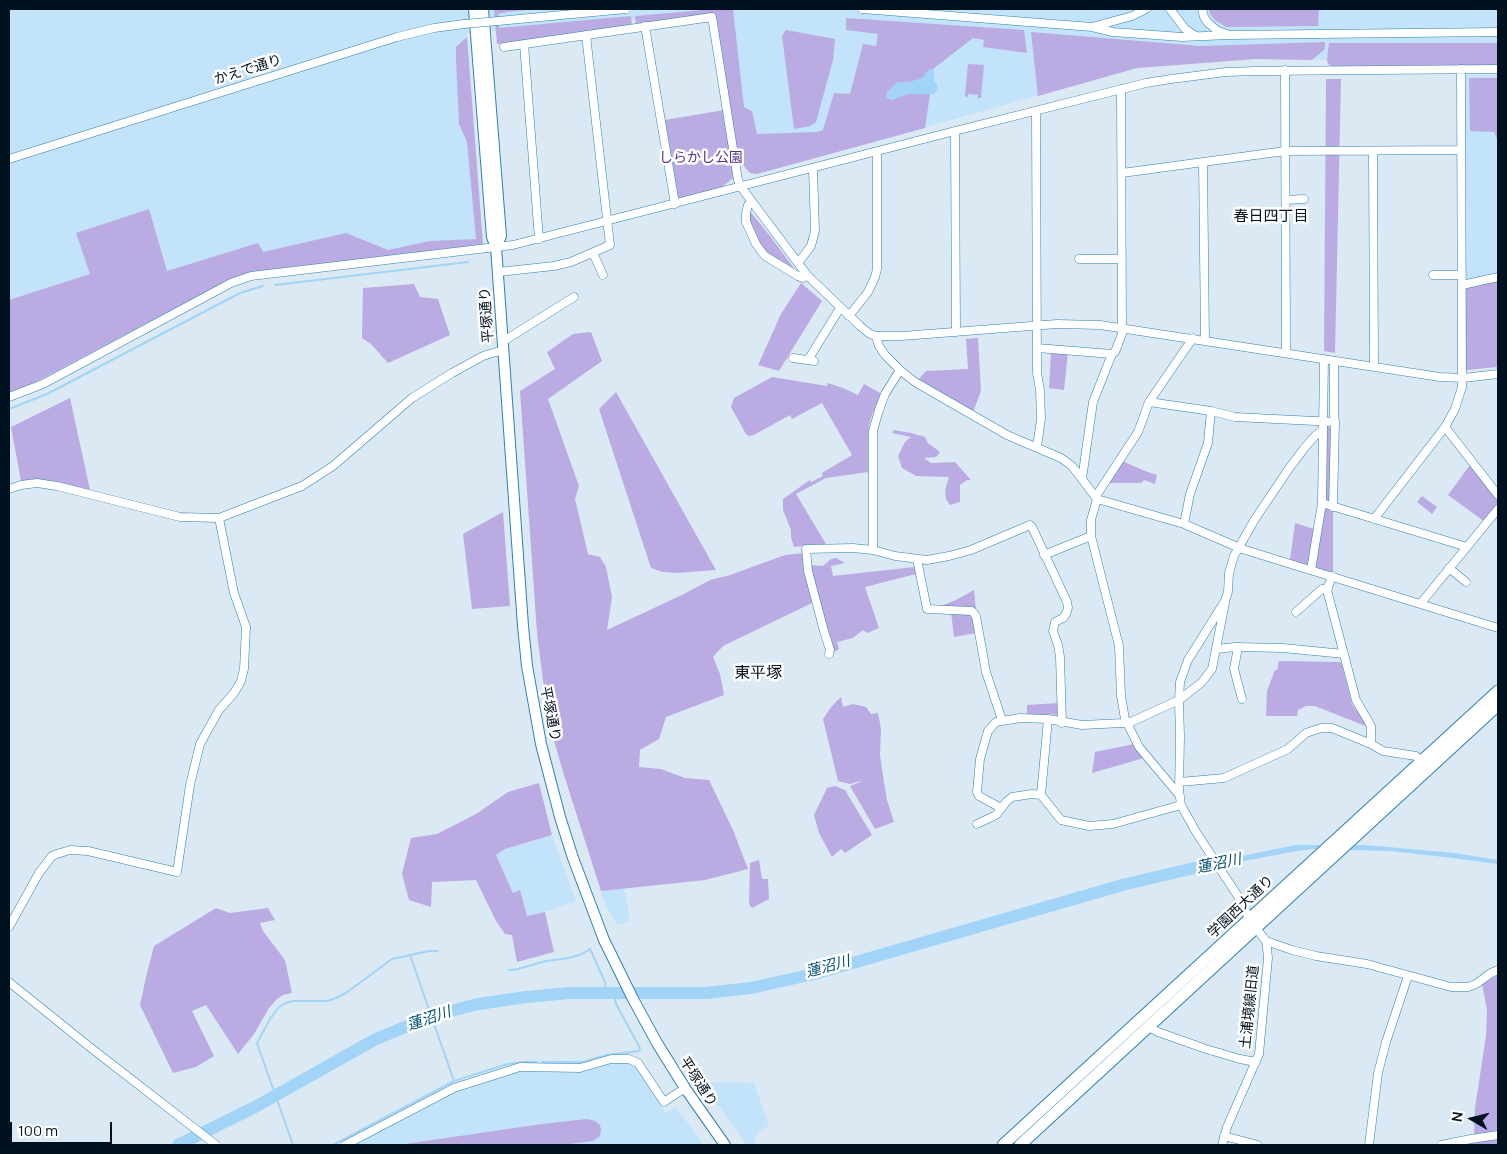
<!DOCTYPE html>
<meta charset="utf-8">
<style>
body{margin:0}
#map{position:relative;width:1507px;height:1154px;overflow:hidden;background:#dae9f4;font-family:Manrope,sans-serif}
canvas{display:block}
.frame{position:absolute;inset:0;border:10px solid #00111f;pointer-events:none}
.north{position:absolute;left:1447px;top:1094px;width:50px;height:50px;-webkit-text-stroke:4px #fff;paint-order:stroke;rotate:278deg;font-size:14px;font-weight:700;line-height:20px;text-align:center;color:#00111f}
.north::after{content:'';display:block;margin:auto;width:18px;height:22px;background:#00111f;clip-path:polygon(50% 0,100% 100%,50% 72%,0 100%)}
.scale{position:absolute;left:10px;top:1122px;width:102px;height:22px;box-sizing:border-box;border:2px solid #00111f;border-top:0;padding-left:6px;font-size:15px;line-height:18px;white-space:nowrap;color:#00111f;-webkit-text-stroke:4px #fff;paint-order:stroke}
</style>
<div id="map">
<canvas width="1507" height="1154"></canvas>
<div class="frame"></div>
<div class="north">N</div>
<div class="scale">100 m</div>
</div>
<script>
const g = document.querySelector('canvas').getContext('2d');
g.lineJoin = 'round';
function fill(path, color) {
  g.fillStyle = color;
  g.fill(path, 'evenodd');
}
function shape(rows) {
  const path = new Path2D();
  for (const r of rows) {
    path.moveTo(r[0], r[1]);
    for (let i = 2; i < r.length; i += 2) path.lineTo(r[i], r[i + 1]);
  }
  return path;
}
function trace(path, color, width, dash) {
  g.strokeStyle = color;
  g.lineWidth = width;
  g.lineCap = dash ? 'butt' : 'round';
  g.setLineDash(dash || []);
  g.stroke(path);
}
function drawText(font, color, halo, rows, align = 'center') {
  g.font = font + ' Manrope,"Noto Sans JP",sans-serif';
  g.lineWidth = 5;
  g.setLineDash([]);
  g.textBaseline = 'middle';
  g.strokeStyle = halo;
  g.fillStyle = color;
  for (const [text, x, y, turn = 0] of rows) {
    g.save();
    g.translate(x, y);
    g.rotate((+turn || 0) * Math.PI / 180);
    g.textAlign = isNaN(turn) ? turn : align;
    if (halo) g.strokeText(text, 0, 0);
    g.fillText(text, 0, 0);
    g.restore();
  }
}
const built = shape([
 [9,9,1498,9,1498,65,1331,66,1327,60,1256,59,1137,68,757,174,750,173,743,165,739,154,736,153,714,14,467,33,483,244,232,278,34,383,9,393],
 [1467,75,1498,75,1498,274,1469,282,1465,278,1464,77],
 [552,835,576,901,555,909,527,916,520,891,513,893,496,855,505,849],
 [624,888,630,921,617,925,605,904,601,891],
 [611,1063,633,1063,651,1088,665,1113,676,1107,701,1141,701,1145,351,1145,451,1093,520,1070,589,1069],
 [701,1082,754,1083,769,1126,761,1130,755,1138,755,1145,747,1145]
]);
const green = shape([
 [494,9,536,9,508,12,498,14,499,28,631,16,632,25,497,44],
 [714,9,733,9,744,107,752,111,757,134,818,132,823,130,834,93,850,94,863,44,876,46,878,34,846,30,846,18,1024,30,1027,53,983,47,984,40,973,38,933,69,931,69,923,78,910,82,898,82,887,92,892,100,907,94,930,94,925,128,757,174,750,173,743,165,739,154,736,153,714,14,636,24,635,16],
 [1209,9,1319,9,1318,26,1226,27,1215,20,1210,14],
 [786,30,835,39,833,60,816,122,810,126,794,129,782,36],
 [1031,32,1200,46,1325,42,1325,49,1312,60,1256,59,1137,68,1038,96],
 [467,37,483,244,232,278,34,383,9,393,9,300,90,274,76,233,149,209,167,271,258,243,263,252,346,233,388,250,430,241,476,239,467,142,459,124,456,59,456,47],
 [1329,43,1498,43,1498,65,1331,66,1328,64,1327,60],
 [968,64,984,65,981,98,978,98,978,95,968,94,968,97,965,96],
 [1469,78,1498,78,1498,141,1494,132,1470,131],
 [1326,79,1341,79,1335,353,1324,351],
 [724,110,733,178,721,188,680,199,677,196,665,120],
 [748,209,770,236,799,275,762,251,748,222],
 [1498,281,1498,367,1466,370,1465,291,1468,287],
 [801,283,822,301,779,371,758,365,781,314],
 [414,284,420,297,438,299,450,335,388,363,371,344,362,338,363,288],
 [591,332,602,361,548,399,579,486,575,499,588,554,600,557,606,567,612,597,607,630,684,594,710,580,730,575,785,555,804,553,805,575,812,603,723,646,713,657,720,674,724,695,666,717,659,739,640,750,639,767,661,769,685,778,709,780,733,830,748,869,705,880,601,891,564,775,553,737,545,696,537,633,520,391,555,369,547,352,573,334],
 [978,338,981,391,973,412,918,380,926,371,968,369,966,339],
 [1051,351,1068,352,1064,390,1049,388],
 [772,377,827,386,828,383,843,388,858,395,864,384,882,394,873,412,869,425,868,434,868,472,826,478,796,494,826,544,794,547,791,537,791,530,783,510,783,499,810,480,811,482,823,476,822,473,852,455,822,403,792,419,790,415,754,435,749,436,746,434,731,407,734,398],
 [616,392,716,570,677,573,663,572,651,568,599,409],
 [70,398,90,490,37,479,21,481,11,427],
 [1328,426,1332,429,1330,501,1326,501,1325,499,1327,427],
 [894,430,911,433,925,437,928,443,940,452,936,457,924,458,931,463,955,462,971,480,967,480,960,485,960,502,950,505,946,499,945,490,949,477,916,476,902,468,898,456,905,442,911,437,892,433],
 [1122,461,1145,471,1157,475,1155,484,1144,480,1141,483,1107,483],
 [1470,465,1498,500,1498,505,1485,522,1448,495],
 [1422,496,1437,507,1432,514,1417,502],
 [1327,508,1333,510,1333,572,1318,569,1316,566,1323,510],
 [503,512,510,606,472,609,463,534],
 [1295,523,1314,529,1310,562,1306,565,1290,560],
 [836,558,845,563,831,566,833,576,914,567,916,574,865,587,879,628,867,633,863,630,853,638,837,642,839,649,834,652,829,643,810,565,823,566,831,559],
 [974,590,976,609,970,608,941,606,956,600],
 [951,612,972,613,976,633,954,637],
 [1279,661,1341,662,1352,704,1368,727,1315,706,1306,706,1298,710,1297,716,1266,716,1267,691,1275,670,1277,670],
 [841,697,843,707,853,704,866,707,871,714,878,713,881,729,880,755,883,776,887,800,894,822,875,829,850,786,860,782,860,781,850,784,838,781,823,719,832,706],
 [1058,703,1059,715,1048,714,1047,717,1027,715,1027,705],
 [1134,744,1144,758,1092,773,1095,752],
 [539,783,552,835,505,849,496,855,513,893,520,890,527,916,545,912,554,952,517,962,512,935,505,934,496,921,476,880,432,882,431,907,409,900,402,874,411,838,437,834,476,814,508,792],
 [835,786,845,790,872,835,845,853,841,849,832,857,819,833,814,815,827,788],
 [759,860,762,879,768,879,769,899,752,908,749,904,750,863],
 [216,908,230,913,268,908,275,920,260,923,263,931,285,960,292,993,283,995,277,999,269,1008,254,1034,238,1054,206,1005,192,1011,214,1056,196,1067,173,1073,140,1005,146,977,154,946],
 [1498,975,1498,1132,1474,1135,1475,1108,1486,1036,1487,1010,1482,984],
 [587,1119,595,1121,600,1125,601,1130,600,1136,593,1141,562,1145,398,1145,542,1124],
 [1498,1137,1498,1145,1455,1145]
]);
const water = shape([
 [931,69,933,69,934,71,934,80,937,85,937,90,934,94,907,94,892,100,886,98,887,92,898,82,910,82,923,78,926,72],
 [1296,845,1365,845,1454,853,1498,860,1498,864,1453,858,1390,851,1313,849,1296,851,1188,872,1187,867]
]);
const stream = shape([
 [275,285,468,262],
 [9,409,47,394,240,293,263,286],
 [410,955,454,1081],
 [509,970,518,969,546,961,569,958,582,954,590,949,605,982,606,993],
 [542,1062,583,1062,607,1055,639,1051,640,1048,616,1004,614,994],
 [293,1145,257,1043,270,1019,279,1007,286,1003,293,1001,327,1001,336,998,346,993,392,959,429,951,438,951],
 [333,1145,454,1081,508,1064,524,1062,537,1062]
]);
const river = shape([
 [178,1145,255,1107,374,1040,431,1016,478,1004,526,997,570,993,706,993,751,988,818,973,1126,884,1203,866]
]);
const minor = shape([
 [862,9,1092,27,1132,16,1146,9],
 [1170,9,1185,29,1196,36],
 [1202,9,1204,17,1208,23,1218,31,1227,34],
 [498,21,626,9],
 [645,26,675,204],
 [1092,27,1113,32,1182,37,1229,35,1498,32],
 [524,44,539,239],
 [504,47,712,17,738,180,741,187,807,275,860,326,870,334,876,336,902,336,1057,324,1100,325,1440,377,1463,378,1498,374],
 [1285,70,1286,353],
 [1036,111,1037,373,1040,390,1041,419,1037,447],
 [955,131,956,332],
 [1373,151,1374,366],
 [9,159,397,37,434,28,464,24],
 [1203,162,1205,340],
 [1122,173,1285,151,1461,150],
 [1286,200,1304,199],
 [751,202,748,205,746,213,746,222,756,244,761,251,765,256,798,276,803,278,807,275],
 [593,253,603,275],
 [1079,259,1122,259],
 [798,263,811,246,815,231,813,169],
 [498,272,554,266,571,262,610,245,586,35],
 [1433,275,1462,275],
 [1462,285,1498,277],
 [849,316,868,292,875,277,877,269,877,152],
 [876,336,879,346,885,355,900,370,915,382,1007,435,1061,458,1072,466,1097,499,1184,524,1242,549,1498,628],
 [502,342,574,297],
 [1037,348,1112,354],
 [793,358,814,361],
 [808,360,840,308],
 [9,397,43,384,231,283,251,276,513,245,955,131,1146,83,1171,79,1226,72,1256,71,1498,69],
 [1149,402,1211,411,1235,417,1335,422],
 [1445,427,1498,495],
 [1082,479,1093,402,1112,354,1115,352,1122,334,1121,89],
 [9,489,21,485,37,483,57,486,180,517,219,518,302,486,333,466,412,398,452,373,483,356,503,350],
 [1096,496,1138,432,1149,402,1193,338],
 [1097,499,1091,520,1091,536,1119,646,1121,696,1125,719,1139,747,1180,796],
 [1322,503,1467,547],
 [1333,507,1335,422,1334,415,1334,361],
 [1374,519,1445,427,1455,409,1462,387,1461,69],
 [1184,524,1190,494,1208,443,1211,411],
 [873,550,873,431,879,410,885,394,900,370],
 [1044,555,1091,536],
 [917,559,927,609,972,611,976,616,986,672,1002,720],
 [1449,568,1466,582],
 [1311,570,1322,503,1324,359],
 [1332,576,1327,590,1356,700,1371,726,1371,744],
 [1421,603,1498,509],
 [1296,612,1322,589,1328,588],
 [1238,647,1234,669,1242,699],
 [1217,649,1235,647,1283,648,1344,654],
 [829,654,830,650,824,631,808,571,806,549,853,548,873,550,895,556,927,560,949,556,971,550,1030,525,1032,527,1067,602,1068,608,1066,614,1063,618,1055,622,1053,631,1058,645,1060,657,1062,723],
 [1048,719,1041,795,1061,820,1089,826,1113,824,1181,805],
 [1180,782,1224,778,1288,749,1306,733,1321,728,1332,728,1371,744,1383,751,1416,756,1422,761],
 [1001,808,979,796,977,792,980,759,988,731,996,722,1020,718,1048,719,1082,725,1123,723,1131,722,1179,700,1201,683,1212,669,1225,603],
 [977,824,996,815,1007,801,1012,797,1032,794,1041,795],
 [9,927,39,873,52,856,57,854,70,850,88,851,177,872,190,785,200,744,219,710,234,693,241,681,244,669,246,627,234,593,219,518],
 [1266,941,1292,950,1316,956,1367,964,1451,987,1468,987,1476,984,1491,973,1498,970],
 [9,982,91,1048,216,1145],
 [1149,1027,1158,1032,1206,1049,1240,1059,1256,1062],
 [1224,1136,1258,1145],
 [345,1145,454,1088,520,1067,580,1068,611,1059,629,1059,638,1063,664,1102,685,1088],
 [1222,1145,1227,1127,1259,1054,1268,958,1267,948,1266,941,1249,919,1243,904,1196,832,1181,805,1179,790,1180,737,1179,700,1180,682,1188,660,1225,601,1228,592,1229,573,1234,556,1255,519,1290,467,1306,446,1315,436,1323,430],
 [1369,1145,1378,1073,1386,1042,1408,976],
 [1441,1145,1471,1139,1498,1135]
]);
const major = shape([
 [474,9,492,237,496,247,523,626,527,666,541,744,560,817,573,858,604,940,633,999,657,1043,685,1088,725,1145],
 [483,9,501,236,496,247]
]);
const highway = shape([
 [1003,1145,1498,691],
 [1020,1145,1498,705]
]);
const minorBridge = shape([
 [464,24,498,21]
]);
const streetNames = [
 ["かえで通り",248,70,-17],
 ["平塚通り",487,315,-94],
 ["平塚通り",550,714,79],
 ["学園西大通り",1241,907,-43],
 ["土浦境線旧道",1250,1007,-84],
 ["平塚通り",698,1082,57]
];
const parkNames = [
 ["しらかし公園",701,158]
];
const neighbourhoodNames = [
 ["春日四丁目",1271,217]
];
const waterNames = [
 ["蓮沼川",1219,864,-12],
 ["蓮沼川",828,967,-15],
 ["蓮沼川",429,1019,-19]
];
const quarterNames = [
 ["東平塚",758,674]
];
fill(built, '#c2e3f9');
fill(green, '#bbabe3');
fill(water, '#a1d4f6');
trace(stream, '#a1d4f6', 2);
trace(river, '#a1d4f6', 12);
trace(minor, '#2d82b0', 9);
trace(major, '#2d82b0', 12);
trace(highway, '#2d82b0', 13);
trace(minor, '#fff', 8);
trace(major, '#fff', 10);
trace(highway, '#fff', 11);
trace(minorBridge, '#2d82b0', 9, []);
trace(minorBridge, '#fff', 8);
drawText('14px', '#00111f', '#fff', streetNames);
drawText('14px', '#56318f', '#fff', parkNames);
drawText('15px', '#00111f', '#fff', neighbourhoodNames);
drawText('italic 15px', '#004f73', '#fff', waterNames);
drawText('16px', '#00111f', '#fff', quarterNames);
</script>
